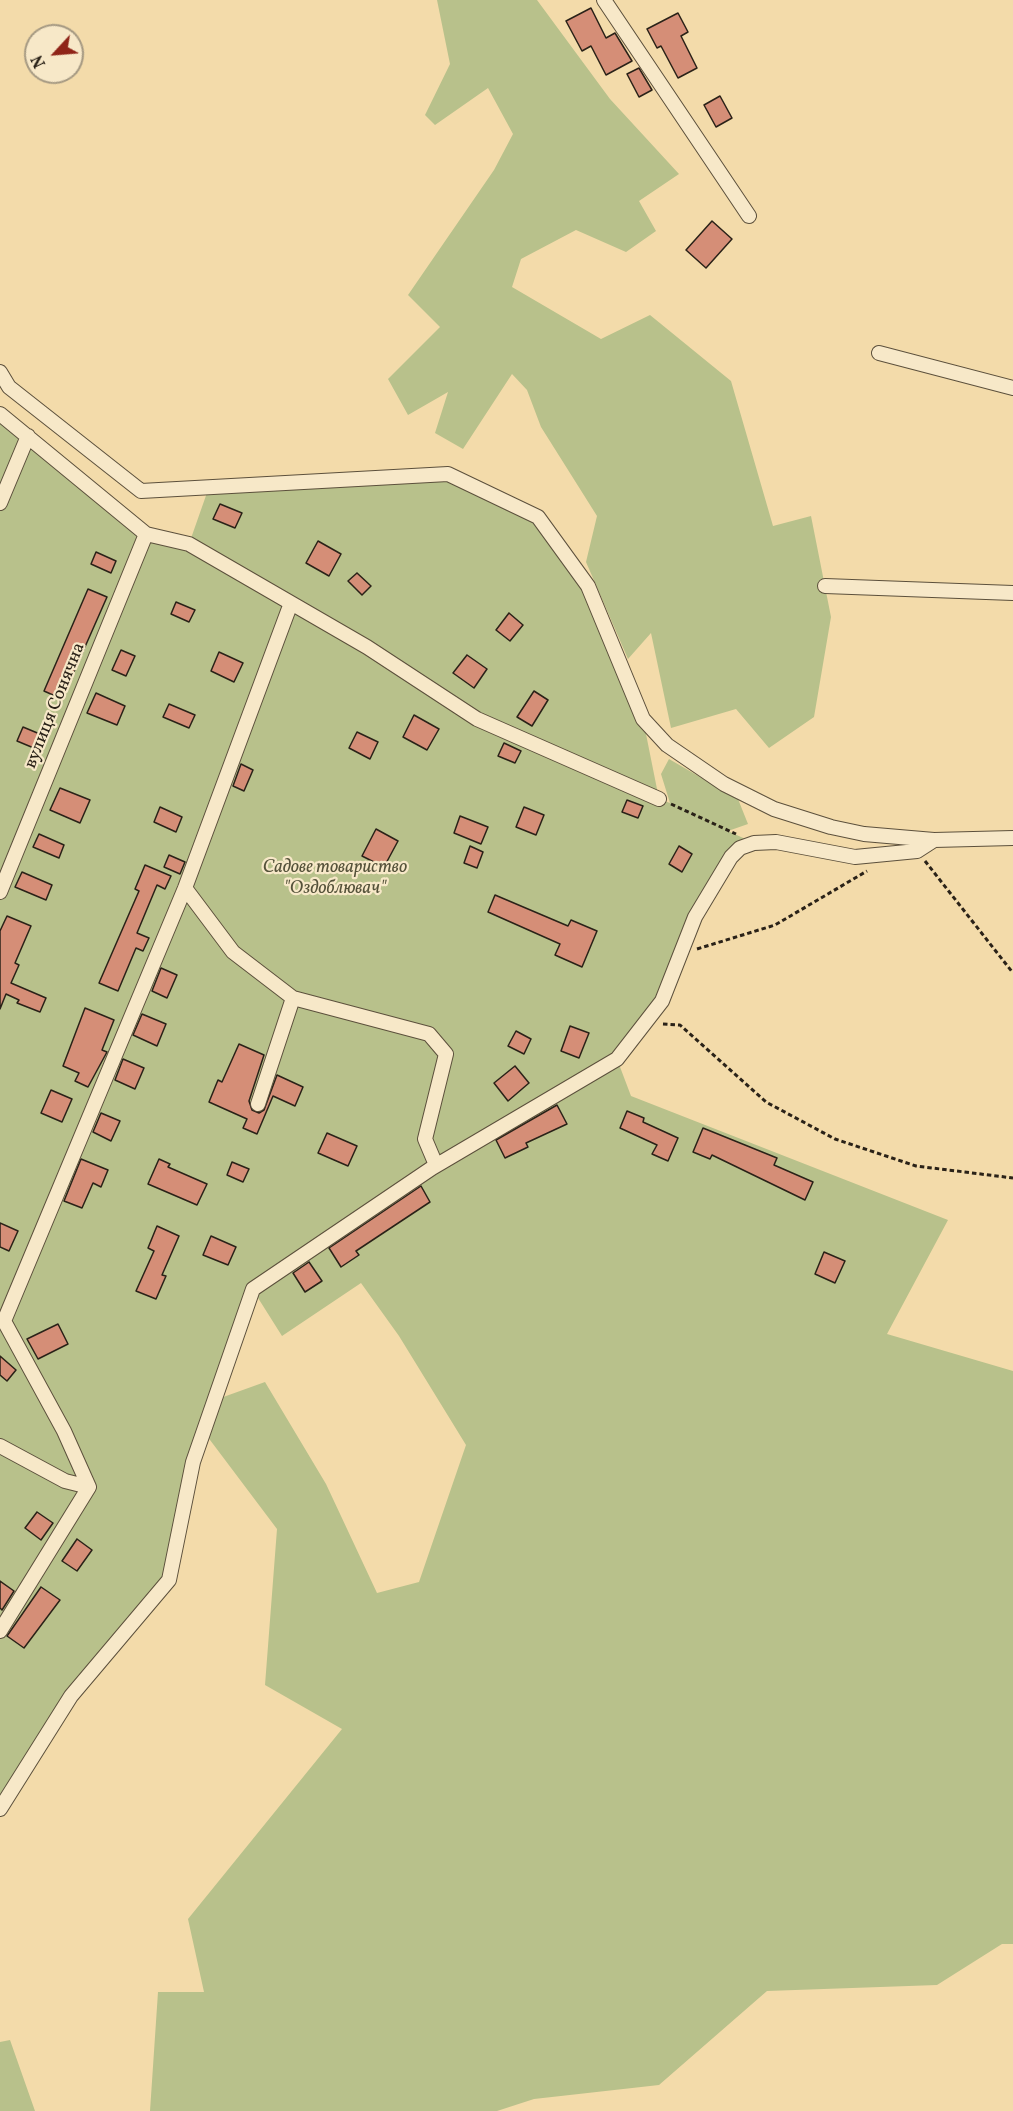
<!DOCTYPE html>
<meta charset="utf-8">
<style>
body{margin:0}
#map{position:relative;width:1013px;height:2111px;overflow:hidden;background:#f3dbaa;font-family:Vollkorn,serif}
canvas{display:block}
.north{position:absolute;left:24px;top:24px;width:60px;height:60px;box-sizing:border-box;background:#f7e8c8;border:2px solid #a59982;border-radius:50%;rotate:244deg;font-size:16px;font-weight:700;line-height:24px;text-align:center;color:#2a2218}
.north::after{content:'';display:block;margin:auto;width:21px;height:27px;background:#8f2418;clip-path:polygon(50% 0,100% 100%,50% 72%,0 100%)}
</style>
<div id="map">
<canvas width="1013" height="2111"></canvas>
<div class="north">N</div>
</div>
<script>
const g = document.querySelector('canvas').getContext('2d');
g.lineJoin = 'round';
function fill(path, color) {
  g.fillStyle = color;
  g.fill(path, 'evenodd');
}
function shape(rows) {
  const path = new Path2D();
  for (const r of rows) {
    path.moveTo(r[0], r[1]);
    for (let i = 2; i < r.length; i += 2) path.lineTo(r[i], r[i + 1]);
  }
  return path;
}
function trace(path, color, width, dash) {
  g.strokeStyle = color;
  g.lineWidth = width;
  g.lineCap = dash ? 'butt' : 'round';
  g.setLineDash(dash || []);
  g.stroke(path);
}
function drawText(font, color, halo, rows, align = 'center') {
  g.font = font + ' Vollkorn,serif';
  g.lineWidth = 4.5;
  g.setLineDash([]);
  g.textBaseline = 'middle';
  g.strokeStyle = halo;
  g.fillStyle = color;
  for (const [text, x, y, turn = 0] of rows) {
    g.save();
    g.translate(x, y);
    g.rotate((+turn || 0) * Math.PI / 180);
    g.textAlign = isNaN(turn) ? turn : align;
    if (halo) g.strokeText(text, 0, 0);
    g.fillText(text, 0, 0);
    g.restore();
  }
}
const green = shape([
 [437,0,537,0,610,99,679,174,639,201,656,231,626,252,576,230,521,259,512,287,601,339,650,315,731,381,773,526,811,516,831,617,814,717,769,748,736,709,671,728,651,633,628,659,586,562,597,516,541,427,527,390,512,374,463,449,435,433,448,392,408,415,388,379,440,327,408,295,494,170,513,134,488,88,435,125,425,115,450,64],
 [0,414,146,534,189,544,209,487,448,474,538,517,588,586,643,719,659,799,670,803,661,774,669,759,738,799,748,824,728,831,754,843,731,857,662,1001,617,1059,631,1096,948,1220,887,1334,1013,1371,1013,1944,1002,1944,937,1985,767,1991,659,2085,534,2099,497,2111,150,2111,158,1992,204,1992,188,1919,342,1729,265,1685,277,1529,204,1432,169,1580,71,1696,0,1809],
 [361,1283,399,1336,466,1445,419,1582,377,1593,326,1484,265,1382,215,1400,253,1290,282,1336],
 [10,2040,35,2111,0,2111,0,2042]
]);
const building = shape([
 [591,8,606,38,615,33,632,61,606,75,591,46,582,51,566,21,591,8],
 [678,13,688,32,681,36,697,68,678,78,661,46,657,48,647,29,678,13],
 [639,68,652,90,639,97,627,74,639,68],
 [720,96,732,118,716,127,704,105,720,96],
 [712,221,732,239,706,268,686,250,712,221],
 [220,504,242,513,235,528,213,519,220,504],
 [318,541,341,554,329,576,306,563,318,541],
 [96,552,116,561,111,573,91,564,96,552],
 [357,573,371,586,362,595,348,581,357,573],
 [88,589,107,597,62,699,44,691,88,589],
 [176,602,195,610,189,622,171,614,176,602],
 [509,613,523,625,510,641,496,630,509,613],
 [121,650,135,656,126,676,112,670,121,650],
 [219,652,243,663,234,682,211,671,219,652],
 [467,655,487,669,474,688,453,673,467,655],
 [534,691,548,700,532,726,517,717,534,691],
 [96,693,125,706,117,725,87,713,96,693],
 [169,704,195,715,189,728,163,717,169,704],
 [414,715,439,729,427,750,403,737,414,715],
 [23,727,47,737,41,751,17,741,23,727],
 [357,732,378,742,370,759,349,748,357,732],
 [504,743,521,751,515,763,498,756,504,743],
 [241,764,253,770,244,791,233,786,241,764],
 [60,788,90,800,80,823,50,810,60,788],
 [627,800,643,806,638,818,622,812,627,800],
 [160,807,182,817,176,832,154,822,160,807],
 [524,807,544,815,536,835,516,827,524,807],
 [460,816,488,827,481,844,454,833,460,816],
 [376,829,398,841,384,867,362,856,376,829],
 [39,834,64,845,59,858,33,847,39,834],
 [470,846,483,852,477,868,464,863,470,846],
 [679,846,692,854,682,872,669,864,679,846],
 [169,855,185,862,180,874,164,867,169,855],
 [145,865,171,876,165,889,157,885,137,933,149,938,143,951,136,948,118,991,99,983,139,891,135,889,145,865],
 [22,872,52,885,46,900,15,887,22,872],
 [495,895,568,926,571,920,597,931,582,967,555,955,560,944,488,912,495,895],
 [7,916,31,926,15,963,19,965,11,983,46,998,40,1012,17,1003,19,1000,6,994,0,1009,0,931,7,916],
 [161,968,177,975,167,998,152,991,161,968],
 [85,1008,114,1020,102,1050,107,1052,88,1087,75,1081,79,1073,63,1066,85,1008],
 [142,1014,166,1024,157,1046,133,1035,142,1014],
 [570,1026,589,1033,579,1058,561,1051,570,1026],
 [516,1031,531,1039,524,1054,508,1046,516,1031],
 [239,1044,264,1055,249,1101,252,1110,259,1113,264,1110,277,1075,303,1087,295,1106,273,1096,257,1134,243,1128,247,1119,209,1102,218,1080,222,1082,239,1044],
 [123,1059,144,1068,135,1089,115,1080,123,1059],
 [515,1066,529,1083,508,1101,494,1083,515,1066],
 [51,1090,72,1099,62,1122,41,1113,51,1090],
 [557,1105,567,1124,526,1143,528,1147,505,1158,496,1140,557,1105],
 [627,1111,644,1118,643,1122,678,1138,668,1161,652,1154,657,1145,620,1128,627,1111],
 [101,1113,120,1121,111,1141,93,1132,101,1113],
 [703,1128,777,1158,774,1165,813,1182,805,1200,712,1155,710,1159,693,1152,703,1128],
 [327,1133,357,1146,348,1166,318,1153,327,1133],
 [81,1159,108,1170,101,1187,93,1183,82,1208,64,1201,81,1159],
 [159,1159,170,1164,168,1167,207,1184,197,1205,148,1184,159,1159],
 [232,1162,249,1169,243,1182,227,1175,232,1162],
 [421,1186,430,1202,356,1251,359,1255,341,1267,329,1248,421,1186],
 [0,1223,18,1231,9,1251,0,1247,0,1223],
 [157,1226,179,1236,162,1275,166,1276,156,1299,136,1291,154,1251,148,1248,157,1226],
 [211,1236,236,1247,228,1265,203,1255,211,1236],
 [824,1252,845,1261,835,1283,815,1274,824,1252],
 [309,1262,322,1281,305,1292,293,1273,309,1262],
 [58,1324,68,1344,38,1359,27,1339,58,1324],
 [0,1356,16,1370,7,1381,0,1375,0,1356],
 [37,1512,53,1523,41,1540,25,1528,37,1512],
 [77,1539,92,1550,77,1571,62,1561,77,1539],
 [0,1581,14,1591,2,1610,0,1608,0,1581],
 [41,1587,60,1600,24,1648,7,1636,41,1587]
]);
const path = shape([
 [671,804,736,834],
 [925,861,1013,973],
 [697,949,775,925,867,871],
 [663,1024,680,1025,766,1102,835,1139,916,1166,1013,1178]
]);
const minor = shape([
 [604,0,749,216],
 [879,353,1013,388],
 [0,372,9,387,141,491,448,474,538,517,588,586,643,719,667,745,724,784,774,809,831,827,864,834,934,840],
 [0,414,146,534,189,544,367,647,477,719,659,799],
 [0,503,28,436],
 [825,586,1013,593],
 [185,888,233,952,293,998,429,1034,446,1054,425,1139,436,1165],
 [0,892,146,534],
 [258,1104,293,998],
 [0,1446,65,1481,89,1487],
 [0,1631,89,1487,64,1431,4,1321,185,888,291,603],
 [0,1809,71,1696,169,1580,193,1462,253,1289,432,1168,617,1059,662,1001,695,917,731,857,740,848,754,843,776,842,855,857,917,851,934,840,1013,838]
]);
const streetNames = [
 ["вулиця Сонячна",56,706,-68]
];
const parkNames = [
 ["Садове товариство",335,869],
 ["\"Оздоблювач\"",335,890]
];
fill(green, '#b8c18b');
fill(building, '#d58e77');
trace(building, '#2a2218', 1.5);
trace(minor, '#5c503c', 16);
trace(path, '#2a2218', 3, [4.5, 3]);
trace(minor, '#f7e8c8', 14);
drawText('18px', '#2a2218', '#f7e8c8', streetNames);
drawText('italic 18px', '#55523a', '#f7e8c8', parkNames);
</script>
